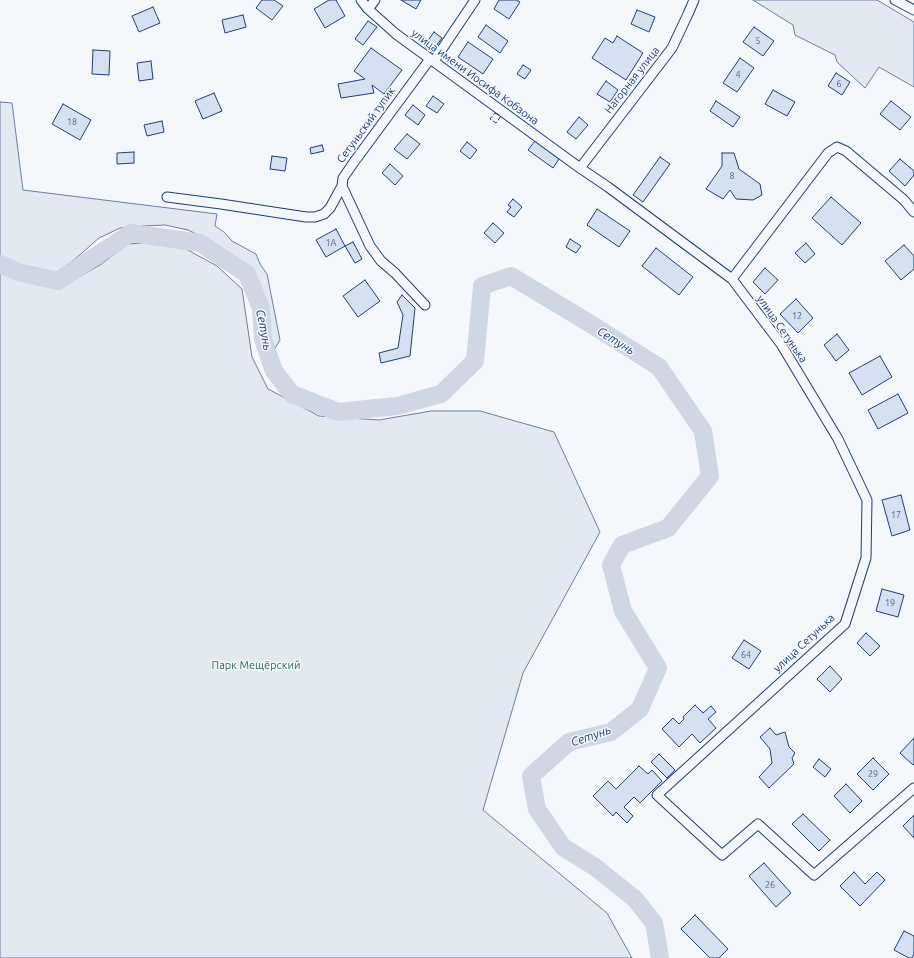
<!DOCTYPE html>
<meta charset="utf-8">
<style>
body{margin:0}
canvas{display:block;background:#f4f7fb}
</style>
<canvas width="914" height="958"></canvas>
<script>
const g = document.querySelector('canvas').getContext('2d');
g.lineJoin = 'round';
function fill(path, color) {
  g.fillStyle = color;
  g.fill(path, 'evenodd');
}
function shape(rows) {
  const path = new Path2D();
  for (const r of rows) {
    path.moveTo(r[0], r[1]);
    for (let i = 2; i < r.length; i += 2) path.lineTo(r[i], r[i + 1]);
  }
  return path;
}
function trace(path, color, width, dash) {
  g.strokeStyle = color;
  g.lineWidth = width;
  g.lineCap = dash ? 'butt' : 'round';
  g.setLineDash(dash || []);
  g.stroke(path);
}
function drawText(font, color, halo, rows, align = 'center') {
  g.font = font + ' Ubuntu,sans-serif';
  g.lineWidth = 3;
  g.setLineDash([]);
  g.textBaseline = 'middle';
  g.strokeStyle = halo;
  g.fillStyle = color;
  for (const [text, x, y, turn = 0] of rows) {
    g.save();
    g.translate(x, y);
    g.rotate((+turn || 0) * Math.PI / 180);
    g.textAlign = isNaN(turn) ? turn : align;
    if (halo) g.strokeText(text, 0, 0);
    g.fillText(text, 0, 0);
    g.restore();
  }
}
const green = shape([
 [753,0,877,0,914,22,914,87,879,67,865,88,837,62,835,55,795,35,793,25,753,0],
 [0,102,12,103,23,190,217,214,215,226,224,232,232,241,256,254,260,264,267,274,280,340,274,350,269,338,259,292,251,274,209,240,188,230,165,225,142,226,120,228,99,238,74,260,57,272,45,274,33,273,0,262,0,102],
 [158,242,186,249,217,266,242,289,252,357,268,389,319,416,379,420,431,411,480,411,554,432,600,532,523,673,483,810,607,913,632,958,0,958,0,273,31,281,37,285,75,279,100,265,128,244,158,242]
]);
const river = shape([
 [0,264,18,272,58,281,131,233,200,243,247,274,261,308,263,339,274,371,292,394,338,412,397,406,441,394,475,361,482,286,511,276,589,323,659,367,703,431,710,476,668,528,622,545,611,565,623,611,658,668,640,709,611,732,569,742,531,776,537,809,563,847,595,867,635,899,654,923,660,958]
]);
const building = shape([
 [262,0,274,0,283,6,272,20,256,8,262,0],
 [329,0,336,0,345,16,325,28,314,9,329,0],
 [401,0,421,0,416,9,401,0],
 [499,0,516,0,520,2,509,19,494,9,499,0],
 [153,7,160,23,139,32,132,16,153,7],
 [637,10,655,17,649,32,631,24,637,10],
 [243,15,246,27,225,33,222,20,243,15],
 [368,21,377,27,363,45,355,39,368,21],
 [486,25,508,41,500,53,478,37,486,25],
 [754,27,774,41,763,56,743,42,754,27],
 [434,32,442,38,432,52,424,46,434,32],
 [617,36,643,53,626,80,592,58,605,38,613,43,617,36],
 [468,42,493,59,483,74,458,57,468,42],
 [371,48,402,70,384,94,372,85,374,93,341,98,338,84,365,79,354,71,371,48],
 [93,50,110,51,109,75,92,74,93,50],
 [740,58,754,68,737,92,723,83,740,58],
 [151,61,153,79,139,81,137,63,151,61],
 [523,65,531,70,525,79,517,74,523,65],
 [836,73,850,82,842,95,828,86,836,73],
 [606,81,618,90,610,102,597,94,606,81],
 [773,90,795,102,787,116,765,104,773,90],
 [214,93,222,111,203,119,195,101,214,93],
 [433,96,444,104,437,113,426,106,433,96],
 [716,101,740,117,733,127,710,111,716,101],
 [891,101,911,117,900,130,880,114,891,101],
 [63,104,91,120,80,140,52,124,63,104],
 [413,105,425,115,418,125,405,115,413,105],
 [579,117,588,125,576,139,567,132,579,117],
 [162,121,164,132,147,136,144,125,162,121],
 [407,134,420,144,407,159,394,149,407,134],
 [535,141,559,159,553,168,528,150,535,141],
 [467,142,477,150,470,159,460,151,467,142],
 [322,145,324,151,311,154,310,148,322,145],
 [134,152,134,163,117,164,117,153,134,152],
 [722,153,734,153,739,169,760,184,762,195,753,200,736,199,730,190,723,199,706,189,722,166,722,153],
 [272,156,287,158,285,171,270,169,272,156],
 [660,157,670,164,643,202,633,195,660,157],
 [900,159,914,171,914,175,905,186,889,171,900,159],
 [390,164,403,176,395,185,382,173,390,164],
 [831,197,861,223,842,245,812,218,831,197],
 [513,199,522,207,514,217,507,212,511,207,508,205,513,199],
 [597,209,630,231,619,247,587,225,597,209],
 [493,223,504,233,495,243,484,233,493,223],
 [336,229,345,246,326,257,316,240,336,229],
 [570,239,581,246,576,253,566,247,570,239],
 [353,242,362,259,355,263,345,246,353,242],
 [806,243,815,254,805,263,795,253,806,243],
 [904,245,914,256,914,269,901,280,885,261,904,245],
 [656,248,693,277,679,295,642,266,656,248],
 [765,268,778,280,765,294,753,282,765,268],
 [365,280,380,301,358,317,343,296,365,280],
 [402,295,415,308,410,356,381,363,379,353,398,348,403,315,397,302,402,295],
 [796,299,813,318,798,333,780,314,796,299],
 [837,334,849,350,836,361,824,345,837,334],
 [880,356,892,377,862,395,849,373,880,356],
 [898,394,908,413,878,429,868,410,898,394],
 [901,495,910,530,892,536,882,500,901,495],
 [882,589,904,595,898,617,876,611,882,589],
 [866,633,880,646,870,656,857,643,866,633],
 [744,640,761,651,749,669,732,658,744,640],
 [830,666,842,679,830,692,817,679,830,666],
 [695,705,703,713,711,706,716,712,708,719,716,728,700,743,692,734,679,747,662,729,673,718,679,724,684,719,683,717,695,705],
 [770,728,776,735,785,732,789,747,795,753,792,758,794,764,769,788,759,777,772,763,770,749,760,737,770,728],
 [914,738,914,764,913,765,900,753,914,738],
 [659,754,675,770,667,778,651,762,659,754],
 [873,758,889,774,873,790,857,774,873,758],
 [819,759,831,769,825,777,813,767,819,759],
 [639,766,648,774,652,770,662,781,640,803,634,797,624,807,633,816,627,823,616,812,613,816,593,796,608,781,616,789,639,766],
 [846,784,862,801,850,813,834,796,846,784],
 [803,814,830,840,819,851,792,824,803,814],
 [914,815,914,838,903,826,914,815],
 [764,863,791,893,776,907,749,876,764,863],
 [854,872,865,884,877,872,885,880,860,906,840,886,854,872],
 [695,915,728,949,719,958,710,958,681,929,695,915],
 [904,931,914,936,914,954,912,958,909,958,894,950,904,931]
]);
const street = shape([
 [361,0,368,9,396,34,580,168,608,187,732,279,781,344,838,439,867,500,866,558,845,624,657,795,722,855,758,824,814,875,914,788],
 [895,0,914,10],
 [368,9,375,0],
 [434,61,475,0],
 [580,168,672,48,688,14,694,0],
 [167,197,221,204,306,217,315,217,324,214,330,208,342,186],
 [732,279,828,153,837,147,846,151,904,200,914,212],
 [425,305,395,273,381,261,370,246,342,186,343,178,354,162,430,59]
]);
const fence = shape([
 [495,113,501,116,496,123,490,119,495,113]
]);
const numberNames = [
 ["5",758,41],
 ["4",738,75],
 ["6",839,84],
 ["18",72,122],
 ["8",732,176],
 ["1А",331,243],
 ["12",797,316],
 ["17",896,515],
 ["19",890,603],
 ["64",746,655],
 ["29",873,774],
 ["26",770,885]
];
const streetNames = [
 ["улица имени Иосифа Кобзона",475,77,36],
 ["Нагорная улица",632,80,-52],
 ["Сетуньский тупик",366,125,-54],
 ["улица Сетунька",782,329,55],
 ["улица Сетунька",804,643,-43]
];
const parkNames = [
 ["Парк Мещёрский",256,665]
];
const waterNames = [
 ["Сетунь",264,330,79],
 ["Сетунь",616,341,32],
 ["Сетунь",591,736,-19]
];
fill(green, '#e3e9f0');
trace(green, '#687fa3', 1);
trace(river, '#cfd7e4', 18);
fill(building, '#d5e0f0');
trace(building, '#1d3f73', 1);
trace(street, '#1d3f73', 11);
trace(street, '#f4f7fb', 9);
trace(fence, '#1d3f73', 1, [5, 2]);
drawText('9px', '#4b6792', null, numberNames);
drawText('11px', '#1d3f73', '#f4f7fb', streetNames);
drawText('11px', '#2c6c60', '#f4f7fb', parkNames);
drawText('italic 12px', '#1d3f73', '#f4f7fb', waterNames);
</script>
